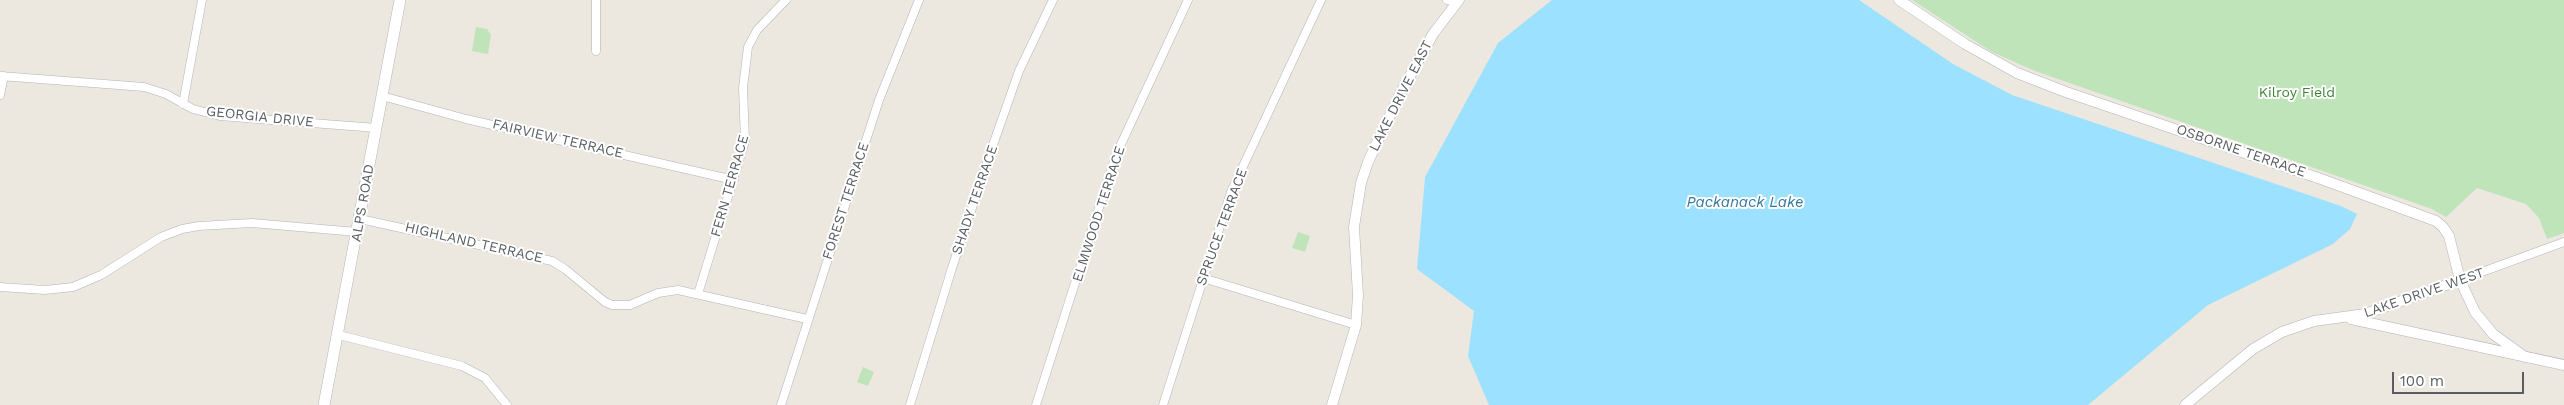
<!DOCTYPE html>
<style>
body{margin:0}
#map{position:relative;width:2564px;height:405px;overflow:hidden;background:#ece7df;font-family:"Work Sans",sans-serif}
canvas{display:block}
.scale{position:absolute;left:2392px;top:372px;width:132px;height:22px;box-sizing:border-box;border:2px solid #585d61;border-top:0;padding-left:6px;font-size:15px;line-height:18px;white-space:nowrap;color:#585d61;-webkit-text-stroke:4px #fff;paint-order:stroke}
</style>
<div id="map">
<canvas width="2564" height="405"></canvas>
<div class="scale">100 m</div>
</div>
<script>
const g = document.querySelector('canvas').getContext('2d');
g.lineJoin = 'round';
function fill(path, color) {
  g.fillStyle = color;
  g.fill(path, 'evenodd');
}
function shape(rows) {
  const path = new Path2D();
  for (const r of rows) {
    path.moveTo(r[0], r[1]);
    for (let i = 2; i < r.length; i += 2) path.lineTo(r[i], r[i + 1]);
  }
  return path;
}
function trace(path, color, width, dash) {
  g.strokeStyle = color;
  g.lineWidth = width;
  g.lineCap = dash ? 'butt' : 'round';
  g.setLineDash(dash || []);
  g.stroke(path);
}
function drawText(font, color, halo, rows, align = 'center') {
  g.font = font + ' "Work Sans",sans-serif';
  g.lineWidth = 4;
  g.setLineDash([]);
  g.textBaseline = 'middle';
  g.strokeStyle = halo;
  g.fillStyle = color;
  for (const [text, x, y, turn = 0] of rows) {
    g.save();
    g.translate(x, y);
    g.rotate((+turn || 0) * Math.PI / 180);
    g.textAlign = isNaN(turn) ? turn : align;
    if (halo) g.strokeText(text, 0, 0);
    g.fillText(text, 0, 0);
    g.restore();
  }
}
const green = shape([
 [1912,0,2564,0,2564,233,2547,239,2539,218,2526,204,2477,188,2446,217,2432,209,2035,71,1992,52],
 [476,27,487,29,491,35,488,54,472,51],
 [1298,232,1310,236,1305,252,1292,248],
 [863,367,874,372,868,386,857,382]
]);
const water = shape([
 [1552,0,1859,0,1953,64,2012,95,2341,206,2357,214,2350,229,2333,244,2208,305,2088,405,1489,405,1468,356,1474,311,1417,269,1425,177,1498,43]
]);
const minor = shape([
 [1447,0,1457,2],
 [596,51,596,0],
 [0,76,144,87,166,94,193,109,220,116,377,128],
 [0,95,4,76],
 [382,96,466,119,734,180],
 [183,104,202,0],
 [360,219,552,261,565,269,605,302,612,305,630,305,658,293,678,290,807,319],
 [1203,278,1356,325],
 [2460,280,2564,242],
 [0,287,45,290,73,287,101,275,161,237,182,229,199,226,252,223,357,232],
 [698,294,745,141,743,88,748,47,757,30,786,0],
 [339,335,462,366,485,378,507,405],
 [781,405,879,100,919,0],
 [910,405,952,268,993,145,1019,71,1053,0],
 [1036,405,1116,155,1188,0],
 [1163,405,1231,192,1321,0]
]);
const tertiary = shape([
 [1899,0,1965,44,2017,73,2066,92,2321,179,2436,221,2443,227,2449,236,2460,280,2475,312,2493,334,2525,357],
 [2351,319,2564,365],
 [1332,405,1356,325,1358,295,1354,227,1361,183,1368,162,1400,94,1433,34,1459,0],
 [2185,405,2253,349,2282,332,2314,321,2365,314,2460,280]
]);
const secondary = shape([
 [324,405,400,0]
]);
const parkNames = [
 ["Kilroy Field",2297,93]
];
const streetNames = [
 ["LAKE DRIVE EAST",1401,96,-63],
 ["GEORGIA DRIVE",260,117,6],
 ["FAIRVIEW TERRACE",558,139,13],
 ["OSBORNE TERRACE",2241,151,19],
 ["FERN TERRACE",730,186,-74],
 ["SHADY TERRACE",975,200,-71],
 ["FOREST TERRACE",846,201,-72],
 ["ALPS ROAD",363,203,-80],
 ["ELMWOOD TERRACE",1099,214,-72],
 ["SPRUCE TERRACE",1222,227,-70],
 ["HIGHLAND TERRACE",474,243,13],
 ["LAKE DRIVE WEST",2424,293,-19]
];
const waterNames = [
 ["Packanack Lake",1745,203]
];
fill(green, '#c0e4ba');
fill(water, '#9ce1ff');
trace(minor, '#b0b4b8', 9);
trace(tertiary, '#b0b4b8', 11);
trace(secondary, '#b1b6bb', 12);
trace(minor, '#fff', 8);
trace(tertiary, '#fff', 10);
trace(secondary, '#fff', 11);
drawText('14px', '#3a8533', '#fff', parkNames);
drawText('14px', '#585d61', '#fff', streetNames);
drawText('italic 15px', '#34779f', '#fff', waterNames);
</script>
